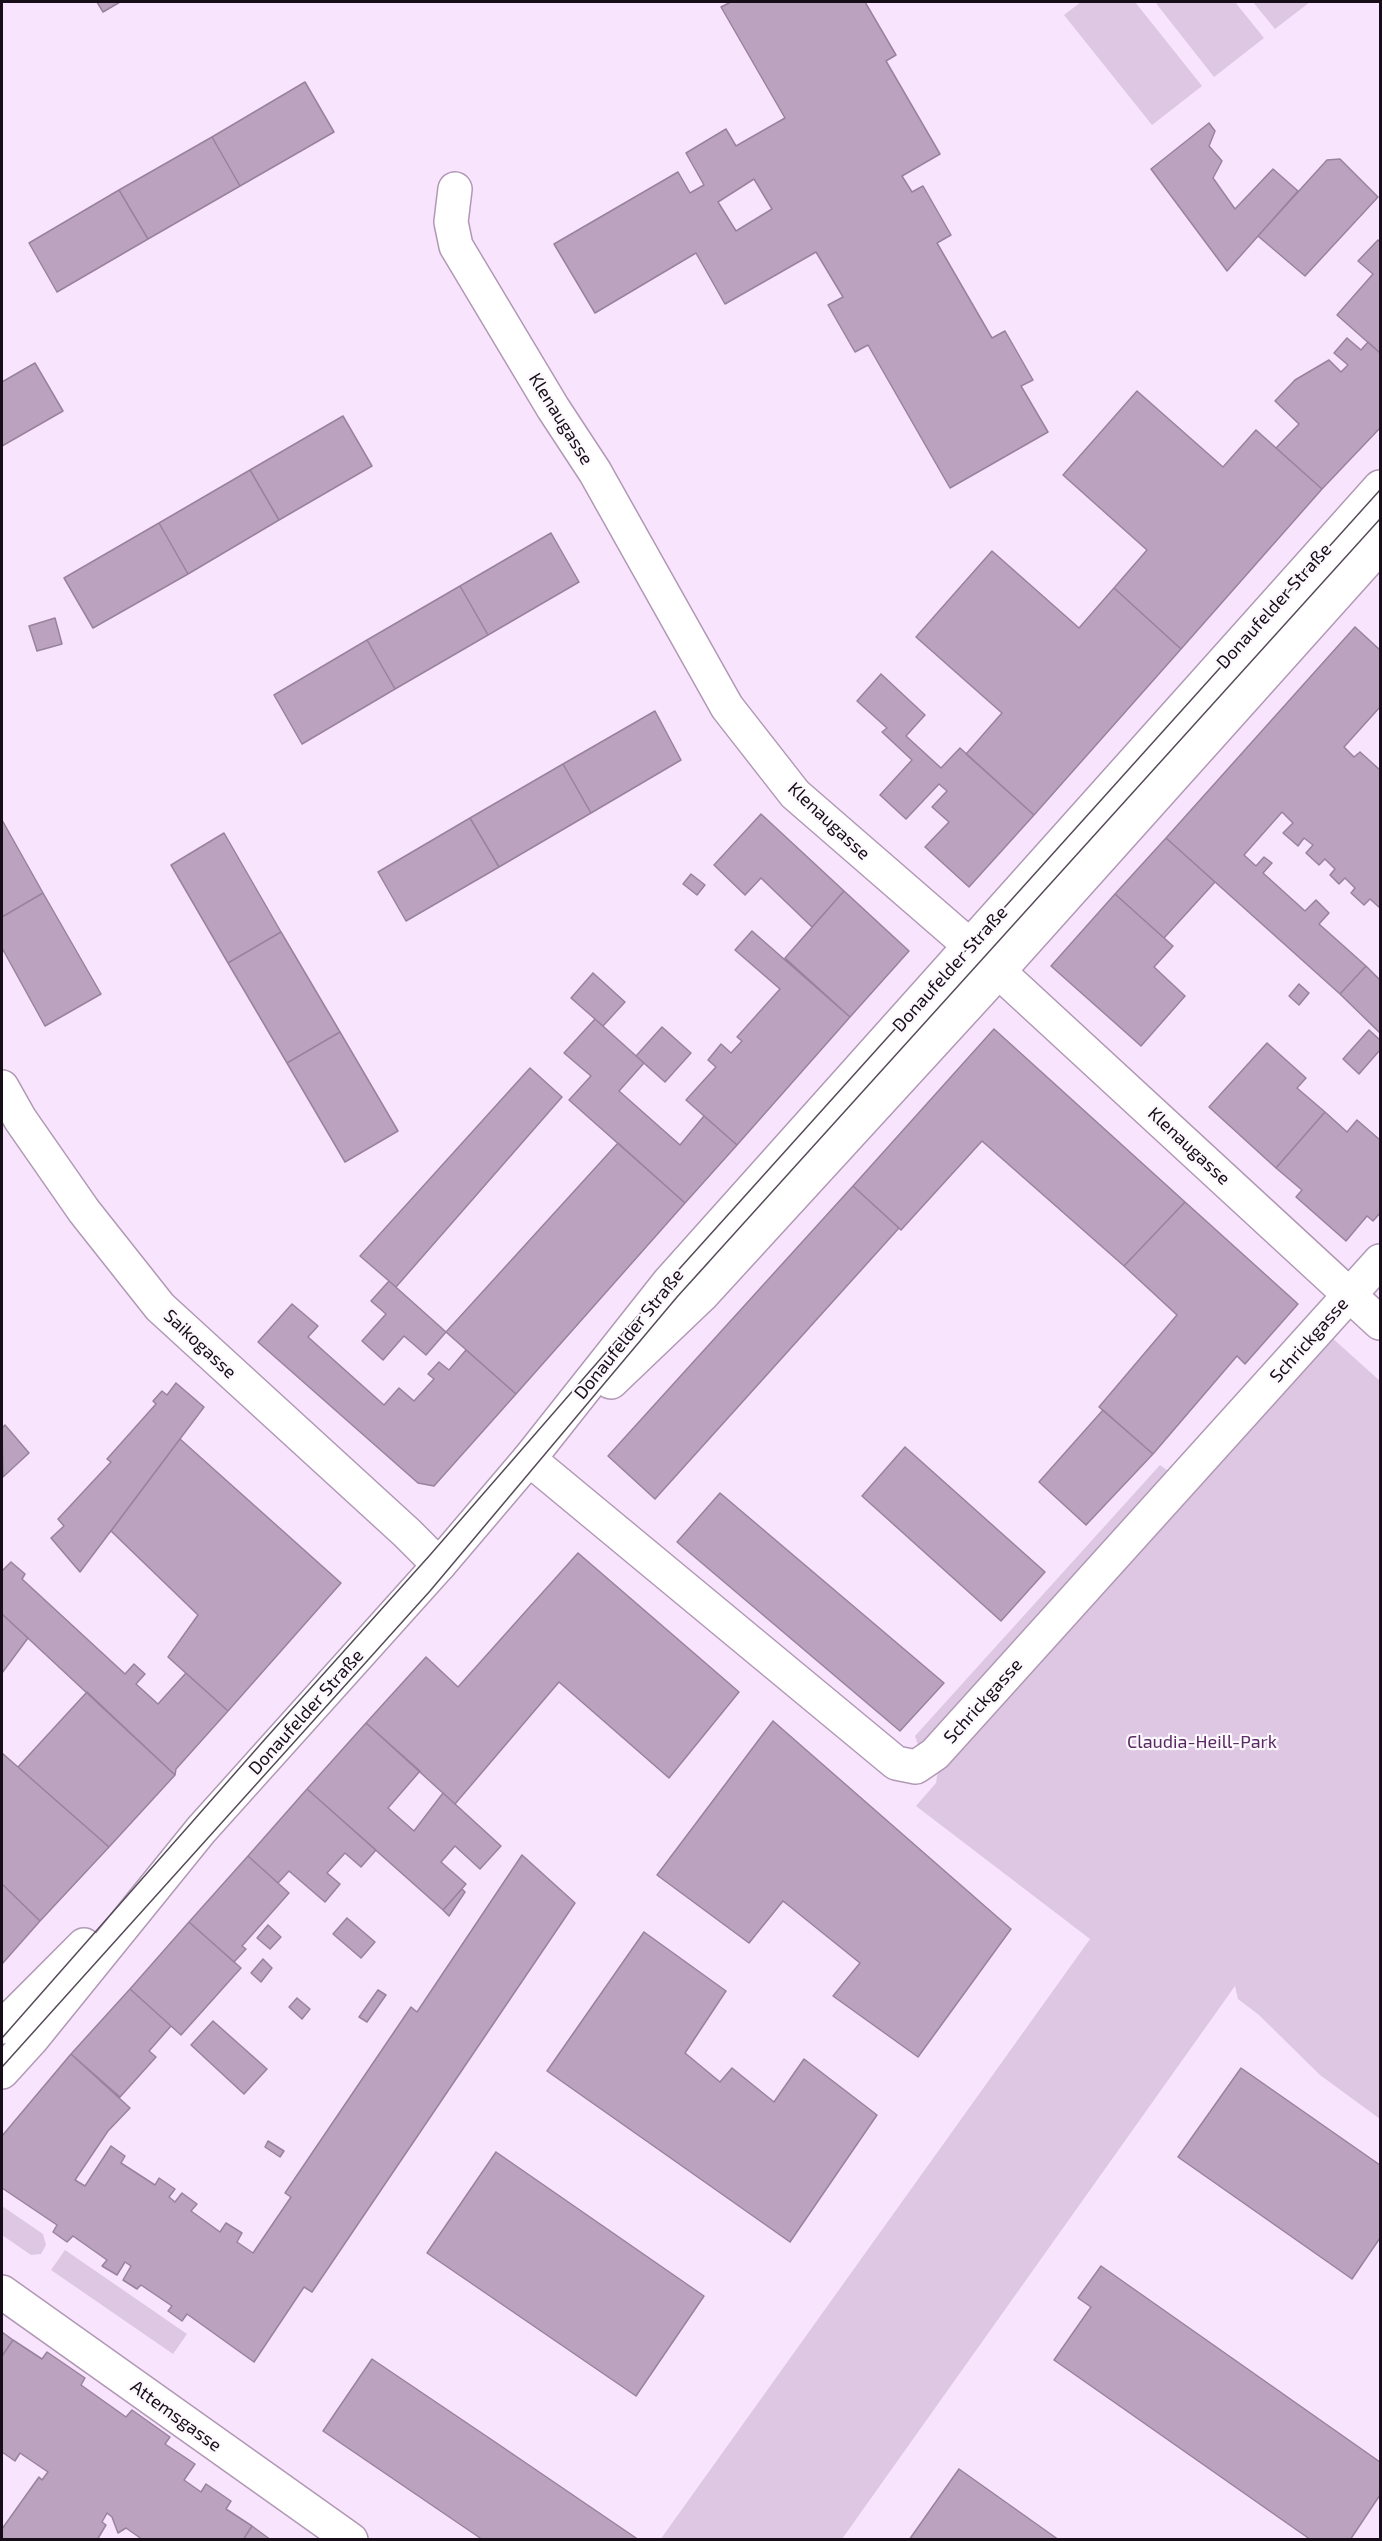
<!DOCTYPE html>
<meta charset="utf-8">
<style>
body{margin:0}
#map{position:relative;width:1382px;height:2541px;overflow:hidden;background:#f8e4fc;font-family:"Exo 2",sans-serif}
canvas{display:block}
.frame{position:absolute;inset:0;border:3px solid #160d18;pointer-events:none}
</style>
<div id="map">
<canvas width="1382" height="2541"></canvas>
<div class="frame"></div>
</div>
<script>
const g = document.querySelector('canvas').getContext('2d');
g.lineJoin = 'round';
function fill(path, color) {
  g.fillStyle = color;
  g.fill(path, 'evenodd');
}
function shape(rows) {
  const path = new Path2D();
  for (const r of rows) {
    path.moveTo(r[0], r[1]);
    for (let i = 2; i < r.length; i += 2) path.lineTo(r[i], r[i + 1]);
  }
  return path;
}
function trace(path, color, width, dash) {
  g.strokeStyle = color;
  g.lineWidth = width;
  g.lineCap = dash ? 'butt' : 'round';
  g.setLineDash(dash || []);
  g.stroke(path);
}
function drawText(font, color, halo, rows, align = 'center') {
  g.font = font + ' "Exo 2",sans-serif';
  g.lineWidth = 4.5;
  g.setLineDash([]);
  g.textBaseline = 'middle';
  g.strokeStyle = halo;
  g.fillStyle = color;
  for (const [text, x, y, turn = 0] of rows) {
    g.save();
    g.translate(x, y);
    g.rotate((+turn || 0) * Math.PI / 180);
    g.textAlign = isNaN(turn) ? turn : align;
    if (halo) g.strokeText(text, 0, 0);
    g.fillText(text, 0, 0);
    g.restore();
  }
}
const green = shape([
 [1081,2,1135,2,1202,86,1152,125,1064,15],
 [1155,2,1235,2,1264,38,1214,77],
 [1253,2,1310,2,1275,29],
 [1330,1336,1380,1381,1380,2119,1320,2075,1259,2015,1238,1999,1235,1986,842,2539,660,2540,1090,1939,916,1806,936,1783,938,1770],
 [1160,1465,1168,1471,919,1748,915,1736],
 [2,2206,43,2234,46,2245,41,2254,31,2255,2,2235],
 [65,2250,187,2334,173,2354,51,2270]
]);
const building = shape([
 [97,2,120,2,103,12,97,2],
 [731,2,865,2,896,55,886,61,940,154,902,176,912,192,923,186,951,235,937,243,992,338,1005,331,1033,380,1021,386,1048,432,950,488,868,345,855,352,828,305,843,297,816,252,725,304,696,253,595,313,554,244,678,172,690,193,704,185,686,153,726,129,736,146,785,118,721,7,731,2],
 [754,179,772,209,736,231,718,202,754,179],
 [305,82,334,132,240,186,212,137,305,82],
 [1209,123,1215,131,1209,146,1222,161,1213,178,1235,209,1273,169,1298,191,1227,271,1151,169,1209,123],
 [212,137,240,186,148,239,119,190,212,137],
 [1340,159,1378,197,1305,276,1258,236,1327,160,1340,159],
 [119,190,148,239,57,292,29,243,119,190],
 [1378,240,1380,242,1380,353,1337,315,1373,274,1358,261,1378,240],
 [1347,338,1361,350,1368,342,1380,353,1380,428,1322,489,1276,448,1299,424,1275,401,1295,380,1329,360,1341,372,1348,365,1334,353,1347,338],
 [35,363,63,411,2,446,2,382,35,363],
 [1137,391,1223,467,1256,430,1322,489,1181,649,1114,588,1147,550,1063,475,1137,391],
 [343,416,372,466,279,520,250,470,343,416],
 [250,470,279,520,188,574,159,523,250,470],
 [159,523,188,574,93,628,64,578,159,523],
 [551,533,579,582,488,635,460,586,551,533],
 [992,551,1079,628,1114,588,1181,649,1034,815,966,754,1002,713,916,637,992,551],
 [460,586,488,635,395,689,367,640,460,586],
 [55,618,62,644,37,651,29,626,55,618],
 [1355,627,1380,650,1380,707,1344,747,1354,757,1360,752,1380,770,1380,908,1370,899,1364,905,1351,893,1355,888,1345,878,1339,884,1330,875,1335,869,1325,859,1319,865,1306,853,1313,845,1304,838,1298,846,1283,833,1293,823,1282,812,1244,855,1256,866,1264,857,1272,863,1263,873,1305,911,1316,900,1329,913,1319,924,1366,966,1340,994,1166,838,1355,627],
 [367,640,395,689,302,744,274,695,367,640],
 [881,674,925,715,906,736,941,768,960,748,1034,815,969,887,925,847,949,822,932,807,947,791,939,784,906,819,880,795,912,760,882,732,887,728,857,701,881,674],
 [655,711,681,760,591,813,563,764,655,711],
 [563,764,591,813,499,867,470,818,563,764],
 [761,814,844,891,812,927,761,878,745,895,714,865,761,814],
 [470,818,499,867,406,921,378,872,470,818],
 [2,820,43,893,2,917,2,820],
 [224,833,281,932,228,963,171,865,224,833],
 [1166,838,1215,882,1164,938,1115,894,1166,838],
 [691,874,705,885,697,895,683,884,691,874],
 [844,891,909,951,850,1017,785,958,844,891],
 [43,893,101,994,45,1026,2,948,2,917,43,893],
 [1115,894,1173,946,1154,967,1185,996,1141,1046,1051,966,1115,894],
 [752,931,850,1017,737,1145,686,1100,716,1067,708,1060,721,1044,731,1053,742,1041,737,1037,780,989,735,950,752,931],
 [281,932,340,1032,287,1063,228,963,281,932],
 [1366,966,1380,980,1380,1033,1340,994,1366,966],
 [593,973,625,1002,603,1026,571,998,593,973],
 [1299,984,1309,993,1299,1005,1289,996,1299,984],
 [595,1019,644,1063,619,1091,680,1145,704,1116,737,1145,685,1203,569,1100,591,1076,564,1053,595,1019],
 [662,1027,691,1053,665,1082,636,1056,662,1027],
 [994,1029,1185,1202,1124,1266,982,1141,901,1230,853,1186,994,1029],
 [1369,1030,1380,1040,1380,1050,1359,1074,1343,1059,1369,1030],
 [340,1032,398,1131,345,1162,287,1063,340,1032],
 [1267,1043,1306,1078,1297,1088,1325,1112,1276,1168,1209,1107,1267,1043],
 [530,1068,562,1097,396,1287,360,1256,530,1068],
 [1325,1112,1347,1132,1357,1120,1380,1140,1380,1213,1373,1221,1367,1216,1346,1241,1296,1197,1302,1190,1276,1168,1325,1112],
 [618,1143,685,1203,516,1394,446,1332,618,1143],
 [853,1186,899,1228,655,1499,608,1456,853,1186],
 [1185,1202,1298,1304,1245,1364,1237,1356,1153,1454,1099,1407,1177,1315,1124,1266,1185,1202],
 [389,1281,446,1332,426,1355,404,1336,383,1360,362,1341,386,1314,371,1301,389,1281],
 [292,1304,318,1326,308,1337,384,1405,399,1388,414,1401,434,1379,428,1374,439,1362,449,1370,466,1350,516,1394,434,1486,418,1483,258,1342,292,1304],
 [176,1383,204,1407,80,1572,51,1538,64,1526,58,1519,111,1462,107,1459,156,1404,153,1401,162,1391,167,1395,176,1383],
 [1103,1410,1153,1454,1086,1525,1039,1482,1103,1410],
 [5,1425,29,1453,3,1477,2,1428,5,1425],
 [180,1439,341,1583,228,1711,168,1657,198,1615,111,1531,180,1439],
 [905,1447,1045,1572,1001,1621,862,1496,905,1447],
 [720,1493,944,1683,900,1731,677,1542,720,1493],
 [578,1553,739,1692,669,1778,559,1682,455,1804,366,1723,426,1657,458,1687,578,1553],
 [11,1562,25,1574,22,1579,125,1674,134,1664,145,1674,136,1684,158,1704,186,1673,228,1711,176,1769,175,1775,2,1614,2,1571,11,1562],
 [2,1614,28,1638,2,1673,2,1614],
 [87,1692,175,1775,109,1847,18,1767,87,1692],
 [773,1721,1011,1929,918,2057,833,1996,860,1963,783,1901,749,1943,657,1875,773,1721],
 [366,1723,420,1771,388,1808,414,1831,443,1793,501,1846,480,1869,455,1846,441,1862,466,1884,443,1910,307,1789,366,1723],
 [2,1753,109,1847,40,1921,2,1884,2,1753],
 [307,1789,376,1850,361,1867,345,1853,327,1873,340,1884,325,1902,289,1871,278,1883,248,1856,307,1789],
 [522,1855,575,1903,312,2292,304,2287,254,2362,187,2314,182,2321,168,2311,172,2306,141,2285,137,2289,123,2280,131,2266,125,2262,117,2275,102,2266,107,2260,73,2236,67,2242,53,2232,57,2225,2,2188,2,2136,71,2054,130,2108,108,2131,75,2180,85,2186,111,2146,125,2156,121,2163,155,2185,159,2178,175,2189,169,2197,175,2202,182,2193,197,2204,191,2211,220,2232,226,2223,242,2233,237,2242,253,2253,291,2197,285,2193,411,2007,417,2012,522,1855],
 [248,1856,289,1893,242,1946,246,1949,234,1962,189,1922,248,1856],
 [2,1884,40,1921,2,1964,2,1884],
 [462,1889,465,1892,449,1916,443,1910,462,1889],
 [347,1918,375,1942,361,1958,333,1934,347,1918],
 [189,1922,241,1968,181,2035,130,1989,189,1922],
 [268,1925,281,1937,270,1949,257,1938,268,1925],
 [644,1932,726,1991,685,2053,720,2082,732,2068,774,2102,804,2059,877,2115,790,2242,547,2071,644,1932],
 [263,1959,272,1968,261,1982,251,1973,263,1959],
 [130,1989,171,2026,149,2051,156,2057,120,2097,71,2054,130,1989],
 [378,1990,386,1995,367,2022,359,2017,378,1990],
 [297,1998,310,2009,302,2019,289,2007,297,1998],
 [213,2021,267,2069,244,2094,191,2045,213,2021],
 [1241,2068,1380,2165,1380,2238,1352,2279,1178,2157,1241,2068],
 [268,2141,284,2151,280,2157,265,2147,268,2141],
 [496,2152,704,2296,636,2396,427,2253,496,2152],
 [1101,2266,1380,2462,1380,2495,1350,2540,1311,2540,1054,2360,1091,2307,1078,2298,1101,2266],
 [2,2332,13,2340,2,2356,2,2332],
 [13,2340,42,2359,47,2352,85,2378,81,2385,126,2417,132,2410,170,2437,165,2444,195,2464,184,2480,201,2492,206,2484,231,2501,226,2509,252,2526,243,2540,143,2540,126,2528,118,2533,112,2517,107,2513,102,2522,106,2525,97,2540,2,2540,2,2529,39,2477,42,2480,48,2472,20,2453,15,2461,2,2452,2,2356,13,2340],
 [372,2359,498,2444,639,2540,483,2540,323,2431,372,2359],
 [959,2469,1059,2540,909,2540,959,2469],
 [252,2526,271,2540,243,2540,252,2526]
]);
const service = shape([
 [716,1254,1380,519]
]);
const minor = shape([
 [455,189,451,222,456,246,553,408,595,472,727,707,795,794,984,958,1380,1323],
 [2,1087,20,1119,84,1211,160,1307,407,1533,439,1565],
 [529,1459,896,1763,916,1767,935,1754,1380,1261],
 [2,2292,351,2540]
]);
const secondary = shape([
 [611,1382,702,1295,999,971,1380,546],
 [2,2027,84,1945],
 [2,2072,32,2039,201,1830,439,1565,529,1459,669,1282,1380,487]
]);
const tram = shape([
 [2,2038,266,1738,430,1555,663,1287,1380,490],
 [2,2067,430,1591,677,1297,1380,519]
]);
const streetNames = [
 ["Klenaugasse",561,419,58],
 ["Donaufelder Straße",1274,606,-48],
 ["Klenaugasse",829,821,43],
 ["Donaufelder Straße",950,969,-48],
 ["Klenaugasse",1189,1146,43],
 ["Donaufelder Straße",629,1334,-51],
 ["Schrickgasse",1309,1340,-48],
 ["Saikogasse",200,1344,43],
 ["Schrickgasse",983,1701,-48],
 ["Donaufelder Straße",306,1712,-48],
 ["Attemsgasse",176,2416,36]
];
const parkNames = [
 ["Claudia-Heill-Park",1202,1742]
];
fill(green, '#ddc7e2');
fill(building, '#bba3c0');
trace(building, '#99829e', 1.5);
trace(service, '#b199b6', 22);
trace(minor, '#b199b6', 36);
trace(secondary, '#b199b6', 36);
trace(service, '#fff', 20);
trace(minor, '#fff', 33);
trace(secondary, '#fff', 33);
trace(tram, '#574b5a', 1.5);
drawText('18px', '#160d18', '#fcf7fd', streetNames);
drawText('18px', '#582a61', '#fcf7fd', parkNames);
</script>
